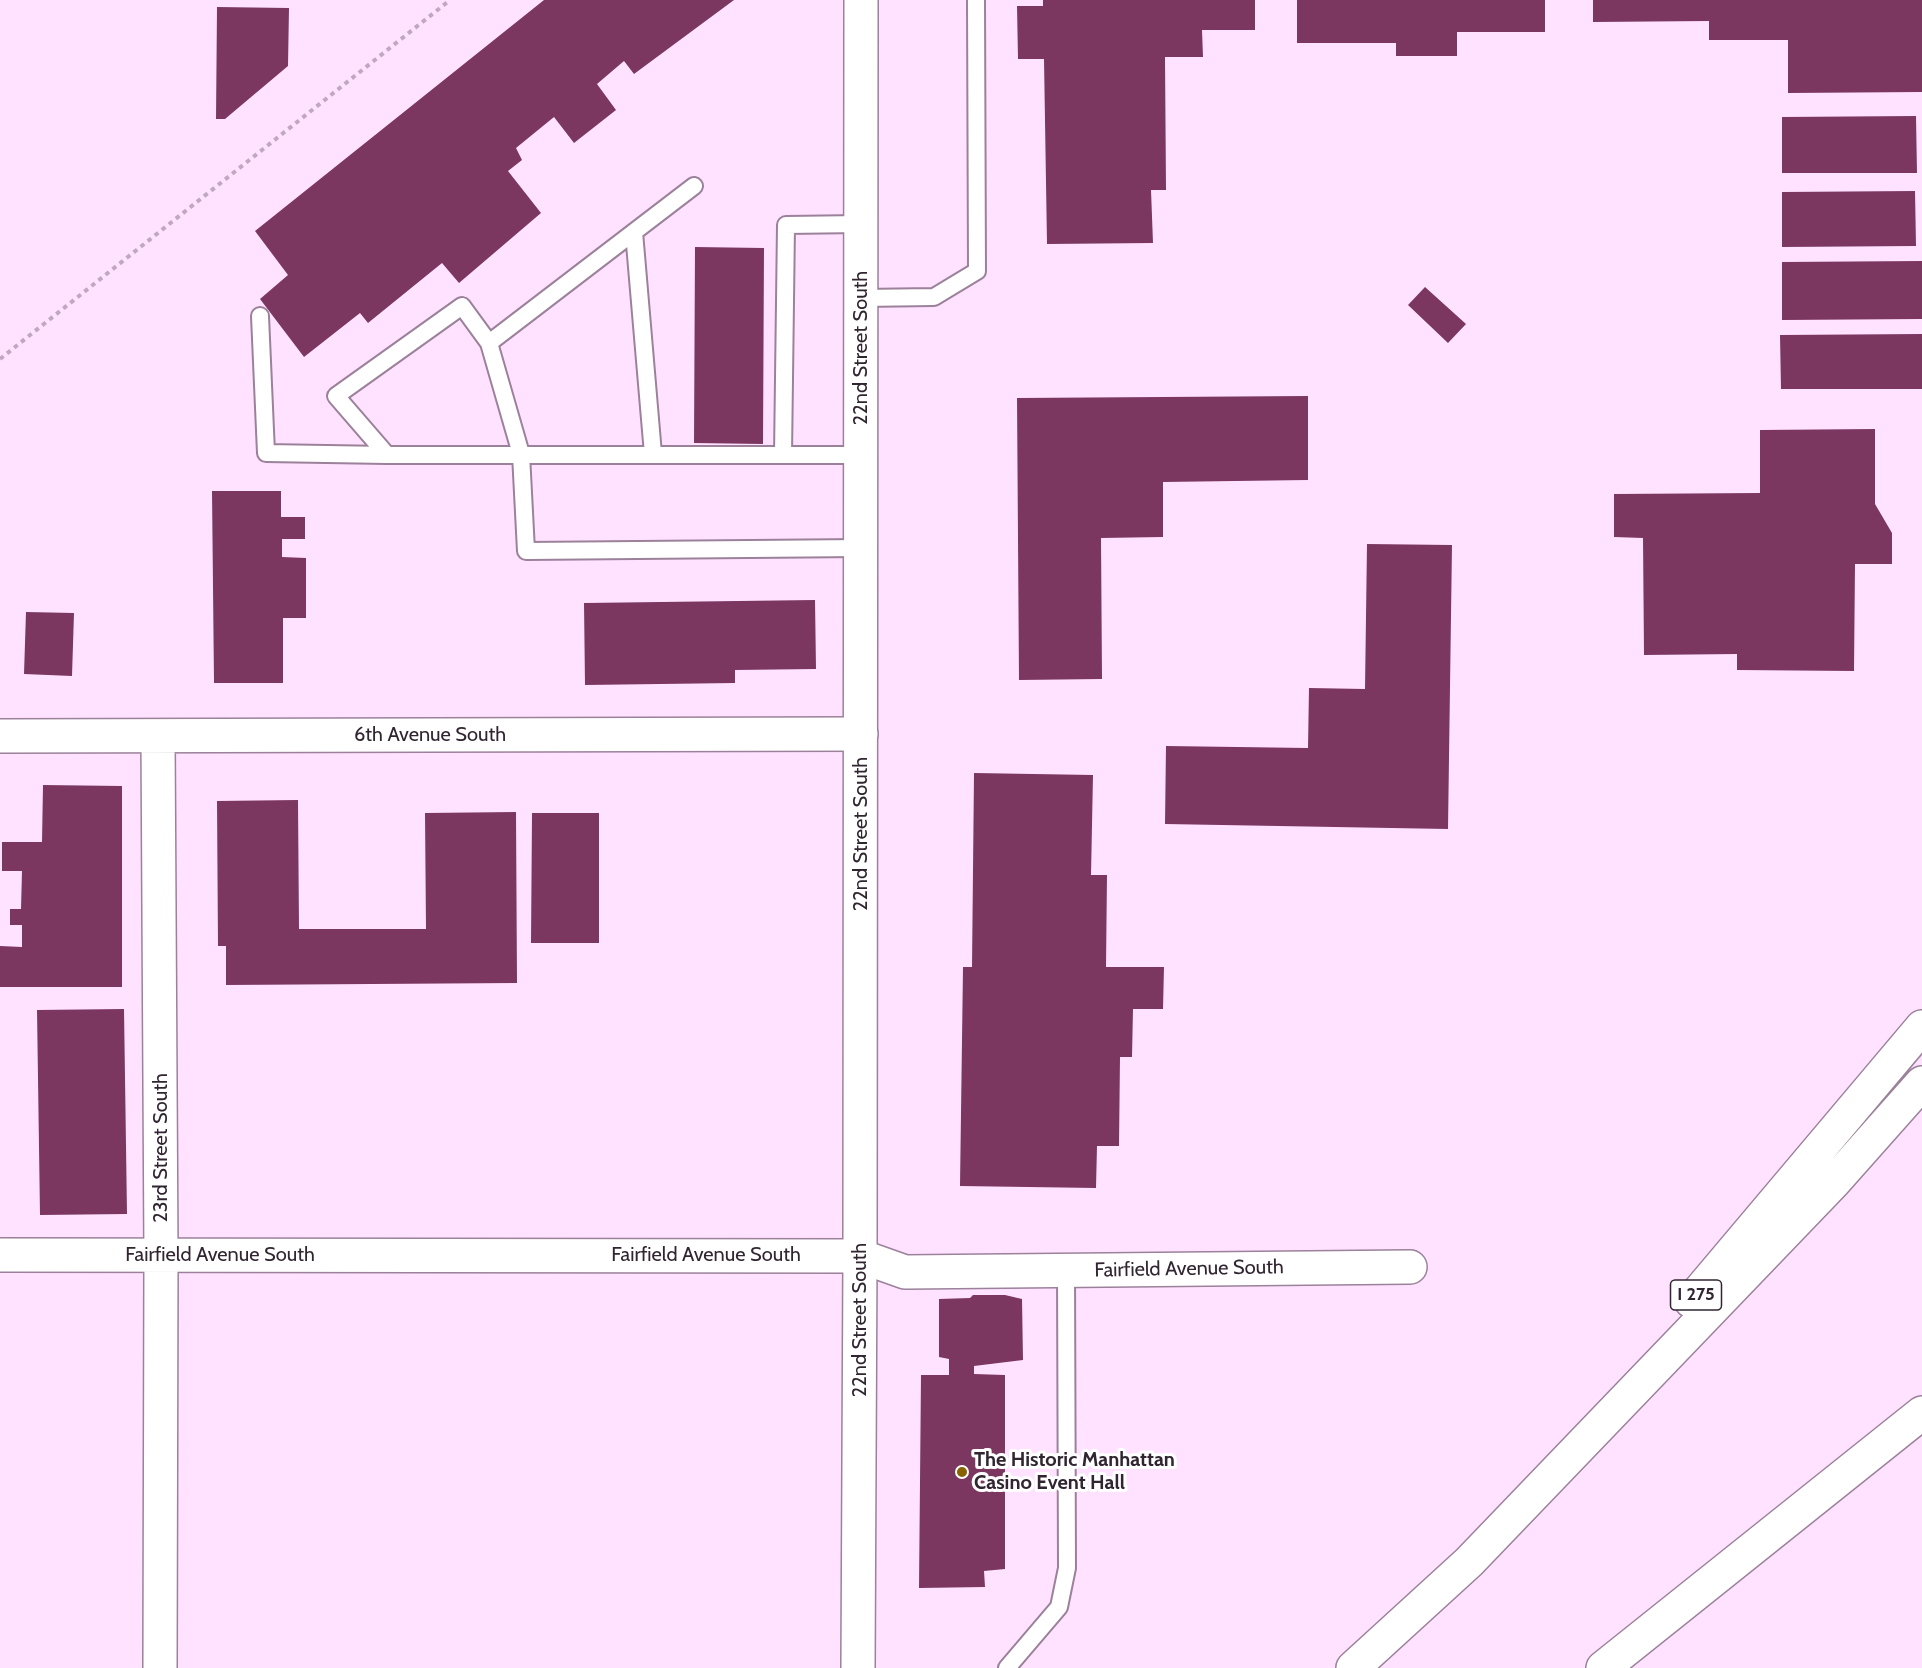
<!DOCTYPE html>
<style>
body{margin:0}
canvas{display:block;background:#ffe2ff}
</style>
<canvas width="1922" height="1668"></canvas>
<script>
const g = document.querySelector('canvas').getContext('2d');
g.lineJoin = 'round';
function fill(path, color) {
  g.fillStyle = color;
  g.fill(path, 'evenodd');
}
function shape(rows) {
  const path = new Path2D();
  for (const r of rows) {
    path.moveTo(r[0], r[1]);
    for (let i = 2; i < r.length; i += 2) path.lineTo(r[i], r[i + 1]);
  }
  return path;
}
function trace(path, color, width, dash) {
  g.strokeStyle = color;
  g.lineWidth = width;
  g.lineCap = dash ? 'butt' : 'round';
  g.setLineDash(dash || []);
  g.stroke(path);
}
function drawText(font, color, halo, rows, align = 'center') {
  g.font = font + ' Cabin,sans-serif';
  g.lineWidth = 6;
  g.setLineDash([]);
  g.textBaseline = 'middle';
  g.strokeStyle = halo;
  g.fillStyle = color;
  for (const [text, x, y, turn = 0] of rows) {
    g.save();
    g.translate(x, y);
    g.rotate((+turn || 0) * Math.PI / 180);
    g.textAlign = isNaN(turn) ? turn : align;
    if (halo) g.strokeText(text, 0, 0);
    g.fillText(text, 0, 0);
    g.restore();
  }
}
const building = shape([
 [544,0,734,0,634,74,624,61,597,84,616,110,574,143,554,117,516,148,522,160,508,171,541,213,459,283,442,263,368,323,360,313,304,357,260,299,288,275,255,231],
 [1043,0,1255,0,1255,30,1202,30,1203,57,1165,57,1166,190,1151,190,1153,243,1047,244,1044,59,1018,59,1017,6,1043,6],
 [1297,0,1545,0,1545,32,1457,32,1457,56,1396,56,1396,43,1297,43],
 [1593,0,1922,0,1922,92,1788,93,1788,40,1709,40,1709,21,1593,22],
 [217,7,289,8,288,66,225,119,216,119],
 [1916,116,1917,173,1782,173,1782,117],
 [1915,191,1916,246,1782,247,1782,192],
 [695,247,764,248,763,444,694,443],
 [1922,261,1922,319,1782,320,1782,262],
 [1425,287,1466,324,1448,343,1408,305],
 [1922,334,1922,389,1781,389,1780,335],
 [1308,396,1308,480,1163,482,1163,537,1101,538,1102,679,1019,680,1017,398],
 [1875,429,1875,504,1892,533,1892,564,1855,564,1854,671,1737,670,1737,654,1644,655,1643,538,1614,537,1614,494,1760,493,1760,430],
 [212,491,281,491,281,517,305,517,305,539,282,539,282,557,306,558,306,618,283,618,283,683,214,683],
 [1367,544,1452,545,1448,829,1165,824,1166,746,1308,748,1309,688,1365,689],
 [815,600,816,669,735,670,735,683,585,685,584,603],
 [26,612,74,613,72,676,24,674],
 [974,773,1093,775,1091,875,1107,875,1106,967,1164,967,1163,1009,1133,1009,1132,1057,1120,1057,1119,1146,1097,1146,1096,1188,960,1186,963,967,972,967],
 [43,785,122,786,122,987,0,987,0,946,22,947,22,925,10,925,10,909,21,909,22,871,2,871,2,842,42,842],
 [298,800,299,929,426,929,425,813,516,812,517,983,226,985,226,946,218,946,217,801],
 [532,813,599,813,599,943,531,943],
 [124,1009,127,1214,40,1215,37,1010],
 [973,1295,1005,1295,1022,1299,1023,1360,974,1366,974,1374,1005,1375,1005,1569,984,1571,985,1587,919,1588,921,1375,949,1375,949,1359,939,1357,939,1299,970,1298]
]);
const path = shape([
 [0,359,450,0]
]);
const service = shape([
 [634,232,653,454],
 [861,298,934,297,977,271,976,0],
 [260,316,266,453,387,455,861,455],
 [489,343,521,454,526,551,861,548],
 [387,455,336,396,462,306,489,343,694,186],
 [783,455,786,225,861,224],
 [1007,1668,1059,1607,1067,1568,1066,1270]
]);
const minor = shape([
 [0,736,861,734],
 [158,737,161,1255,160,1668],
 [0,1255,860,1256,905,1272,1410,1267]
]);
const tertiary = shape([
 [858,1668,860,1256,861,0]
]);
const motorway = shape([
 [1691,1301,1922,1027],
 [1353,1668,1469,1562,1834,1182,1922,1083],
 [1603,1668,1922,1413]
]);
const markers = [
 [962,1472,6,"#886100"]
];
const shields = [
 [1696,1295,51]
];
const shieldNames = [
 ["I 275",1696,1295]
];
const streetNames = [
 ["22nd Street South",861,348,-90],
 ["6th Avenue South",430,735],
 ["22nd Street South",861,834,-90],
 ["23rd Street South",161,1148,-90],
 ["Fairfield Avenue South",220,1255],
 ["Fairfield Avenue South",706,1255],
 ["Fairfield Avenue South",1189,1269,-1],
 ["22nd Street South",860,1320,-90]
];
const poiNames = [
 ["The Historic Manhattan",974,1460],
 ["Casino Event Hall",974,1483]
];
fill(building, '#7c3761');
trace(service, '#9b819a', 20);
trace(minor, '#9b819a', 36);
trace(tertiary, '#9b819a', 36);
trace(motorway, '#9b819a', 36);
trace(path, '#c0a8c0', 4, [4.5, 4.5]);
trace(service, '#fff', 16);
trace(minor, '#fff', 33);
trace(tertiary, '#fff', 33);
trace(motorway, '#fff', 33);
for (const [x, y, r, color] of markers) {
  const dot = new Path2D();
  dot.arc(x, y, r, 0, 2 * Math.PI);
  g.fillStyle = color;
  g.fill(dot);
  trace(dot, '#fff', 2);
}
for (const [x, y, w] of shields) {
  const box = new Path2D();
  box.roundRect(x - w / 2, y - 15, w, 30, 4.5);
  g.fillStyle = '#fff';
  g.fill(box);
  trace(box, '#302530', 1.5);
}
drawText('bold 18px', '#302530', null, shieldNames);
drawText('20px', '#302530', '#fff', streetNames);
drawText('bold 20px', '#302530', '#fff', poiNames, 'left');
</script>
